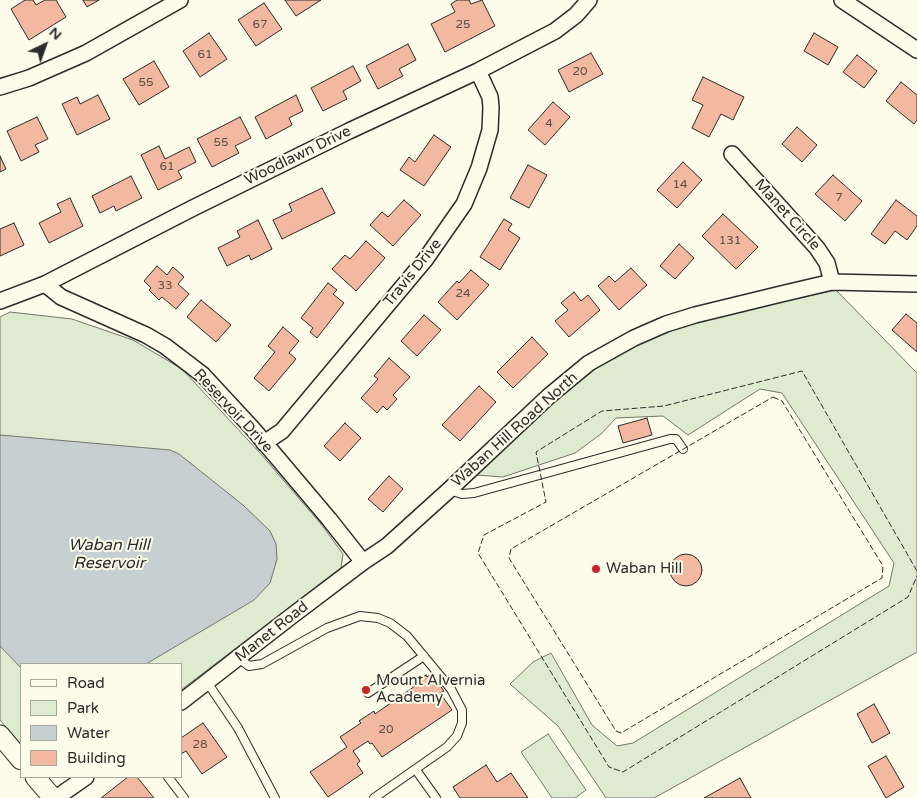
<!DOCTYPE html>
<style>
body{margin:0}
#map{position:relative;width:917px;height:798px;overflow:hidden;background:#fdfbea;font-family:"Varela Round",sans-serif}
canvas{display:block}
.legend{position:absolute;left:20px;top:663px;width:162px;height:115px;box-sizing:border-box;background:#fdfbea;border:1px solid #a9a89e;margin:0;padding:6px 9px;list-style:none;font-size:15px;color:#2b2b2b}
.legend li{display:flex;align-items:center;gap:10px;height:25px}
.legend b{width:25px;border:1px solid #a9a89e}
.north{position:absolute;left:20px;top:20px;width:50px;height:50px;-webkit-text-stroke:4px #fdfbea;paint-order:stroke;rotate:42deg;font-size:14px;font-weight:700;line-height:20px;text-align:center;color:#2b2b2b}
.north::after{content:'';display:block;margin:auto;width:18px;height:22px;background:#2b2b2b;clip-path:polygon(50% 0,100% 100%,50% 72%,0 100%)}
</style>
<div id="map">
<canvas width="917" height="798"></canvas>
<ul class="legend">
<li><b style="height:6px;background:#fdfbea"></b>Road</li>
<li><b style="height:14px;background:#deebd1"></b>Park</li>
<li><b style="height:14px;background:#c7d0d0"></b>Water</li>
<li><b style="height:14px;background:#f2b8a0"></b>Building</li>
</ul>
<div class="north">N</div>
</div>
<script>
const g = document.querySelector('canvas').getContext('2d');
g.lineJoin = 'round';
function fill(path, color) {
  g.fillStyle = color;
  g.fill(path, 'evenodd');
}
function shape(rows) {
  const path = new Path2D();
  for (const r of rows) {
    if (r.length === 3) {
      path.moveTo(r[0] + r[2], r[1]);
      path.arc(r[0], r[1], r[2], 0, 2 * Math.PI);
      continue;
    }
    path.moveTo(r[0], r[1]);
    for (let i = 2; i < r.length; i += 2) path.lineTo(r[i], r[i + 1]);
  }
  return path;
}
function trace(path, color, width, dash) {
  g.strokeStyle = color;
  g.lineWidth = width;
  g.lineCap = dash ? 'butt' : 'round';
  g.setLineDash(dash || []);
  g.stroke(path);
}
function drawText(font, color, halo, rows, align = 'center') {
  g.font = font + ' "Varela Round",sans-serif';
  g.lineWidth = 4;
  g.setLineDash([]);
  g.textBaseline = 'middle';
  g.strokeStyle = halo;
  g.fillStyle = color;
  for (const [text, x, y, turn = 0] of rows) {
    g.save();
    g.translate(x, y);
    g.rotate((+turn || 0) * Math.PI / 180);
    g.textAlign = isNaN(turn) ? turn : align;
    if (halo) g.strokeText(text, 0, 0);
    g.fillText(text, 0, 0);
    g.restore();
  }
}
const green = shape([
 [836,290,917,373,917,652,654,798,606,798,558,726,510,684,533,662,551,653,592,725,617,746,633,743,889,586,894,563,782,393,760,389,688,435,663,416,616,418,601,434,575,453,503,477,477,475,578,379,642,340,678,323,836,290],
 [10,312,72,319,133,340,182,369,260,453,321,524,343,554,341,568,181,690,181,664,21,664,21,745,0,720,0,317,10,312],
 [548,734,586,790,575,798,552,798,521,752,548,734]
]);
const water = shape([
 [0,435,170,450,179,454,243,505,270,531,276,544,277,559,270,583,254,600,146,664,21,664,21,668,0,646,0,435]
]);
const building = shape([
 [25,0,33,0,36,5,45,0,56,0,66,17,29,40,11,9,25,0],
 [83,0,99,0,87,7,83,0],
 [285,0,321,0,296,16,285,0],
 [457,0,469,0,471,4,482,0,495,26,445,52,431,24,455,12,451,4,457,0],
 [264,3,282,29,256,46,238,20,264,3],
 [209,33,227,59,200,77,183,51,209,33],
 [814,33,838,47,828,65,804,51,814,33],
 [408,44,416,60,399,69,403,76,378,89,366,66,408,44],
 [591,53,603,74,569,92,558,70,591,53],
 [857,55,877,71,864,88,843,72,857,55],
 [154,61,169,87,139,105,123,79,154,61],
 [353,66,361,81,343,91,347,99,323,111,311,88,353,66],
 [703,77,744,97,733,120,721,114,709,137,692,128,703,105,692,100,703,77],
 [901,82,917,95,917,120,914,124,886,101,901,82],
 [98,95,110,119,77,135,62,104,77,97,80,104,98,95],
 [296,95,303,111,289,118,292,125,266,139,255,117,296,95],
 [553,102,570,117,545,145,528,130,553,102],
 [37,117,48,139,35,145,39,152,21,161,7,131,37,117],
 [240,117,251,138,235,146,239,153,212,167,197,139,240,117],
 [797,127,817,145,802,162,782,144,797,127],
 [434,135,451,147,424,186,400,170,409,157,415,162,434,135],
 [159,146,165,159,189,147,196,162,178,171,182,178,158,190,141,155,159,146],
 [0,156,6,169,0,172,0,156],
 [683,162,702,180,677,208,657,190,683,162],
 [528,165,547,175,529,208,510,198,528,165],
 [833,175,862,201,845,221,815,194,833,175],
 [131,176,142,198,116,211,114,206,100,213,92,196,131,176],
 [322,188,335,213,282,239,273,220,292,211,289,204,322,188],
 [70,198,83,226,49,243,39,223,61,212,57,204,70,198],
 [404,200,421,215,393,246,370,225,382,212,388,217,404,200],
 [896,200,917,216,917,226,907,240,895,231,885,244,871,234,896,200],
 [723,214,758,247,736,269,702,236,723,214],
 [504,219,512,224,508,230,520,238,500,270,480,257,504,219],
 [258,220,272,249,251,260,249,255,227,266,218,248,240,237,237,231,258,220],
 [14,223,24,245,0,256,0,229,14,223],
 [366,241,385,258,356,291,332,269,345,255,350,259,366,241],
 [679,244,694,258,675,279,660,266,679,244],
 [157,266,167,275,173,267,184,277,178,284,189,294,176,309,162,297,159,300,149,290,151,288,144,281,157,266],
 [631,268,647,285,619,310,598,286,609,276,615,282,631,268],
 [471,270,489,285,457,320,438,302,457,281,459,283,471,270],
 [328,283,337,290,333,294,344,303,317,338,310,332,313,328,301,318,328,283],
 [574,292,581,301,588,295,600,310,569,337,555,321,568,310,561,303,574,292],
 [201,300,231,325,216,342,187,317,201,300],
 [906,314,917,323,917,352,892,330,906,314],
 [424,315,441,330,417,356,401,341,424,315],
 [283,327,299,341,289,353,296,359,269,391,254,378,275,352,268,346,283,327],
 [532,337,548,354,513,388,497,372,532,337],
 [389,358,410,377,393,395,397,399,387,410,383,406,377,413,361,398,378,379,374,376,389,358],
 [479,386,496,402,460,441,442,425,479,386],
 [647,418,652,435,623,443,618,426,647,418],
 [345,423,361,438,340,461,324,446,345,423],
 [389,476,403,489,383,512,368,499,389,476],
 [686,570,16],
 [426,675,427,677,430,675,437,686,439,684,444,691,440,693,452,710,382,757,372,743,370,744,368,741,353,751,360,761,357,764,363,773,328,797,310,772,347,747,340,737,361,723,359,721,374,711,375,714,415,686,413,684,426,675],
 [874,704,890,733,872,743,857,714,874,704],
 [203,723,227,757,202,774,186,751,181,754,181,738,203,723],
 [886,756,904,787,886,798,868,766,886,756],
 [486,765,497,782,511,773,528,798,460,798,453,787,486,765],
 [128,777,137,777,154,798,101,798,128,777],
 [740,778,751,798,704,798,740,778]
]);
const service = shape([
 [449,490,462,494,474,493,670,439,676,439,683,449],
 [238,658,249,666,262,664,327,628,360,616,378,618,390,623,407,636,451,689,462,710,462,723,457,736,447,747,374,798],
 [207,682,238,728,275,798],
 [368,693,424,656],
 [416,770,436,798],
 [168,777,184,798]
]);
const minor = shape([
 [842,0,917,50],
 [0,87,29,78,86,53,180,0],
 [732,154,817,248,827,263,832,282],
 [45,284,61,297,146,335,165,346,203,375,253,429,329,519,363,562],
 [0,301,45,284,193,208,349,131,478,71,555,31,576,15,589,0],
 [264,443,282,431,425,260,464,204,479,168,490,130,491,107,490,97,478,71],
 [181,702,289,618,363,562,387,546,449,490,549,396,589,363,634,338,666,324,695,315,781,294,832,282,917,284],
 [56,798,86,777]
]);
const tertiary = shape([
 [0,735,21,760],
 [35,777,53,798]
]);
const fence = shape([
 [773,397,782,401,883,566,882,578,621,733,616,731,509,558,511,549,773,397],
 [917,571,802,371,664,406,602,411,536,452,546,502,484,535,478,553,609,767,623,772,908,597,917,576]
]);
const markers = [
 [596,569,5,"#c62828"],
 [366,690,5,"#c62828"]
];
const numberNames = [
 ["67",260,25],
 ["25",463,25],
 ["61",205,55],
 ["20",580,72],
 ["55",146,83],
 ["4",549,124],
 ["55",221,143],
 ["61",167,167],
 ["14",680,185],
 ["7",839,198],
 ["131",730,241],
 ["33",165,286],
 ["24",463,294],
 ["20",386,730],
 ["28",200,745]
];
const streetNames = [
 ["Woodlawn Drive",298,156,-26],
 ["Manet Circle",787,215,48],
 ["Travis Drive",413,273,-51],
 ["Reservoir Drive",233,411,47],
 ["Waban Hill Road North",515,430,-42],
 ["Manet Road",272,632,-38]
];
const poiNames = [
 ["Waban Hill",606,569],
 ["Mount Alvernia",376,681],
 ["Academy",376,698]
];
const waterNames = [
 ["Waban Hill",109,546],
 ["Reservoir",109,564]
];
fill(green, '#deebd1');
trace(green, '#74746e', 1);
fill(water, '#c7d0d0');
trace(water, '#74746e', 1);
fill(building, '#f2b8a0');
trace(building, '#2b2b2b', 1);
trace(service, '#2b2b2b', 10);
trace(minor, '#2b2b2b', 18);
trace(tertiary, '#2b2b2b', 21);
trace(service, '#fdfbea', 8);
trace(minor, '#fdfbea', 15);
trace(tertiary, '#fdfbea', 19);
trace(fence, '#2b2b2b', 1, [6, 2.5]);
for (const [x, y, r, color] of markers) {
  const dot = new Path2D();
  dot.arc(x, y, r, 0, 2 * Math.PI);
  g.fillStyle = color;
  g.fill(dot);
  trace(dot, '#fdfbea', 2);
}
drawText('12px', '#5d4e48', null, numberNames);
drawText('15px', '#2b2b2b', '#fdfbea', streetNames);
drawText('15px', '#2b2b2b', '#fdfbea', poiNames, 'left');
drawText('italic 16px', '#2b2b2b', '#fdfbea', waterNames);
</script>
